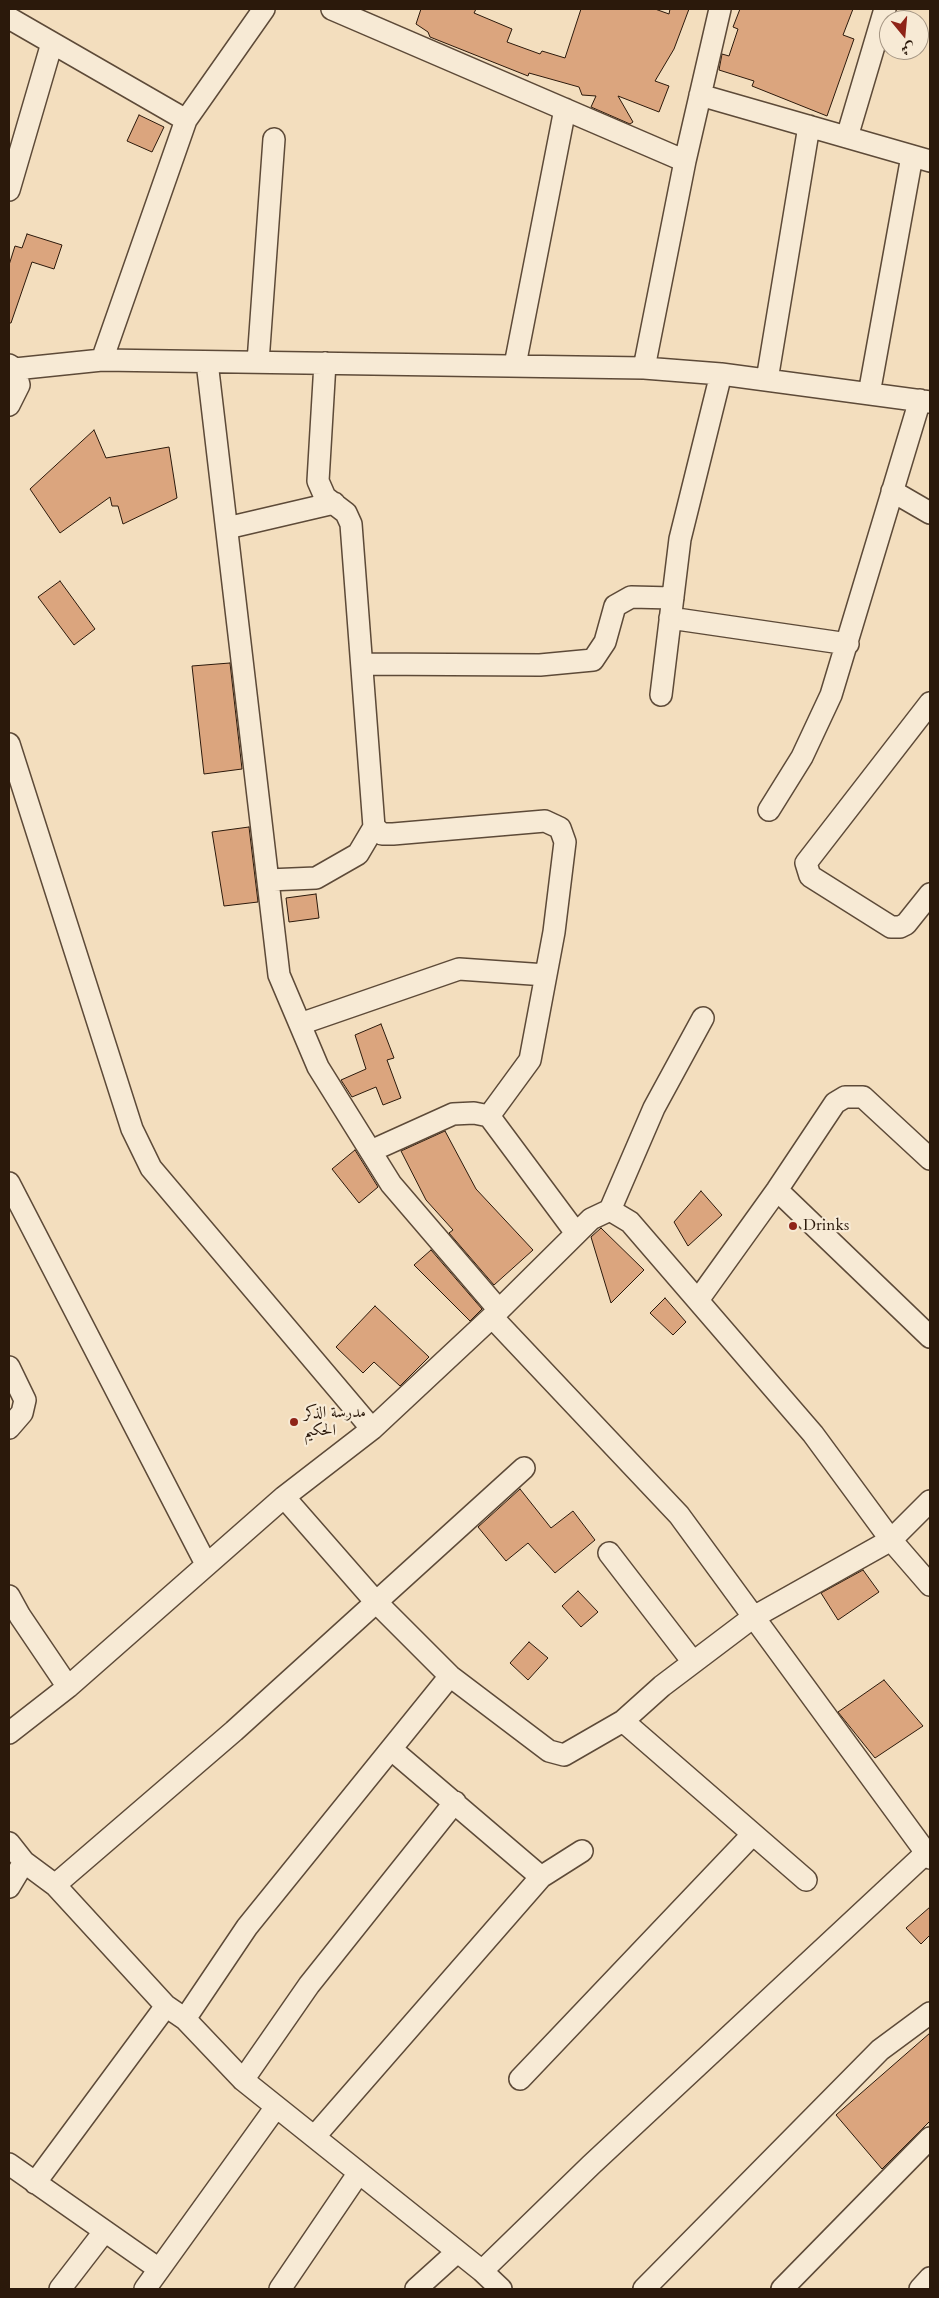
<!DOCTYPE html>
<meta charset="utf-8">
<style>
body{margin:0}
#map{position:relative;width:939px;height:2298px;overflow:hidden;background:#f3debe;font-family:Cardo,Amiri,serif}
canvas{display:block}
.frame{position:absolute;inset:0;border:10px solid #2b190b;pointer-events:none}
.north{position:absolute;left:879px;top:10px;width:50px;height:50px;box-sizing:border-box;background:#f7ead5;border:1px solid #a59684;border-radius:50%;rotate:163deg;font-size:14px;font-weight:700;line-height:20px;text-align:center;color:#2b190b}
.north::after{content:'';display:block;margin:auto;width:18px;height:22px;background:#8f2418;clip-path:polygon(50% 0,100% 100%,50% 72%,0 100%)}
</style>
<div id="map">
<canvas width="939" height="2298"></canvas>
<div class="frame"></div>
<div class="north">ش</div>
</div>
<script>
const g = document.querySelector('canvas').getContext('2d');
g.lineJoin = 'round';
function fill(path, color) {
  g.fillStyle = color;
  g.fill(path, 'evenodd');
}
function shape(rows) {
  const path = new Path2D();
  for (const r of rows) {
    path.moveTo(r[0], r[1]);
    for (let i = 2; i < r.length; i += 2) path.lineTo(r[i], r[i + 1]);
  }
  return path;
}
function trace(path, color, width, dash) {
  g.strokeStyle = color;
  g.lineWidth = width;
  g.lineCap = dash ? 'butt' : 'round';
  g.setLineDash(dash || []);
  g.stroke(path);
}
function drawText(font, color, halo, rows, align = 'center') {
  g.font = font + ' Cardo,Amiri,serif';
  g.lineWidth = 4.5;
  g.setLineDash([]);
  g.textBaseline = 'middle';
  g.strokeStyle = halo;
  g.fillStyle = color;
  for (const [text, x, y, turn = 0] of rows) {
    g.save();
    g.translate(x, y);
    g.rotate((+turn || 0) * Math.PI / 180);
    g.textAlign = isNaN(turn) ? turn : align;
    if (halo) g.strokeText(text, 0, 0);
    g.fillText(text, 0, 0);
    g.restore();
  }
}
const building = shape([
 [421,9,476,9,474,13,512,29,507,42,540,54,542,51,565,58,581,9,655,9,669,14,670,9,689,9,674,49,655,81,669,86,659,112,618,96,633,122,630,124,591,107,596,96,582,95,579,87,529,73,528,76,430,37,428,32,416,24,421,9],
 [740,9,853,9,843,35,854,39,827,116,752,86,754,81,719,70,722,54,729,56,738,29,733,27,740,9],
 [139,115,164,127,152,152,127,141,139,115],
 [27,234,62,245,54,269,32,262,11,323,9,323,9,265,15,246,22,248,27,234],
 [94,430,106,458,169,447,177,498,123,524,118,506,112,506,110,497,60,533,30,489,94,430],
 [60,581,95,629,74,645,38,597,60,581],
 [230,663,242,769,204,774,192,666,230,663],
 [249,827,258,902,224,906,212,832,249,827],
 [316,894,319,918,289,922,286,898,316,894],
 [381,1024,394,1058,387,1060,401,1098,383,1105,376,1087,352,1097,341,1080,366,1069,355,1035,381,1024],
 [445,1131,476,1189,533,1250,494,1285,449,1233,453,1230,426,1200,401,1151,445,1131],
 [355,1150,378,1187,359,1203,332,1169,355,1150],
 [701,1191,722,1215,688,1246,674,1222,701,1191],
 [601,1228,644,1270,611,1303,591,1237,601,1228],
 [431,1250,482,1309,470,1321,414,1265,431,1250],
 [665,1298,686,1322,673,1335,650,1313,665,1298],
 [375,1306,429,1357,400,1386,374,1362,363,1373,336,1347,375,1306],
 [520,1489,551,1528,573,1511,595,1540,555,1573,528,1543,506,1561,478,1527,520,1489],
 [863,1570,879,1592,838,1620,821,1593,863,1570],
 [578,1591,598,1612,581,1627,562,1606,578,1591],
 [529,1642,548,1658,528,1680,510,1663,529,1642],
 [884,1680,923,1726,875,1758,838,1712,884,1680],
 [930,1907,930,1935,921,1944,906,1928,930,1907],
 [930,2033,930,2121,882,2169,836,2115,930,2033]
]);
const street = shape([
 [332,9,685,161],
 [9,18,186,120],
 [700,95,930,161],
 [847,137,885,9],
 [9,190,52,43],
 [102,360,186,120,264,9],
 [207,362,279,975,318,1067,391,1184,499,1310],
 [258,362,274,139],
 [325,363,318,481,325,497,346,513,351,524,374,827,382,834,393,834,545,821,560,828,565,842,554,932,530,1060,489,1116],
 [9,365,15,369,19,385,9,405],
 [515,365,565,109],
 [644,368,685,161,720,9],
 [15,369,102,360,644,368,721,374,930,402],
 [767,380,809,126],
 [869,394,912,156],
 [892,491,930,513],
 [227,528,334,503],
 [670,618,848,644],
 [362,664,540,665,593,660,605,642,615,606,631,597,673,598],
 [661,695,680,539,721,374],
 [930,703,806,863,810,876,891,927,900,927,906,924,930,894],
 [9,744,132,1129,151,1168,372,1429,492,1317,591,1219,610,1210,630,1222,813,1434,891,1540,930,1585],
 [769,810,802,757,831,695,920,400],
 [268,880,316,878,358,854,374,827],
 [300,1024,459,969,546,975],
 [371,1151,453,1114,474,1113,489,1116,576,1233],
 [9,1183,206,1564],
 [777,1190,930,1337],
 [610,1210,654,1108,703,1018],
 [698,1300,777,1190,835,1103,845,1097,863,1097,930,1159],
 [492,1317,679,1515,930,1858],
 [9,1367,25,1400,22,1413,9,1428],
 [284,1497,375,1601,450,1676,549,1751,564,1755,623,1721,662,1686,752,1618,891,1540,930,1501],
 [609,1553,693,1662],
 [9,1596,20,1616,68,1687],
 [623,1721,806,1880],
 [9,1733,68,1687,284,1497,372,1429],
 [391,1749,541,1877],
 [9,1843,24,1862,55,1885,166,2006,185,2019,243,2080,482,2271,501,2289],
 [55,1885,234,1731,524,1468],
 [9,1887,24,1862],
 [185,2019,247,1927,450,1676],
 [520,2079,753,1834],
 [243,2080,309,1985,455,1802],
 [315,2136,541,1877,582,1851],
 [9,2164,159,2269],
 [35,2183,166,2006],
 [482,2271,591,2165,926,1853],
 [60,2289,104,2232],
 [145,2289,276,2107],
 [280,2289,358,2174],
 [416,2289,457,2252],
 [644,2289,880,2050,930,2013],
 [782,2289,930,2138],
 [920,2289,930,2278]
]);
const markers = [
 [793,1226,5,"#8f2418"],
 [294,1422,5,"#8f2418"]
];
const poiNames = [
 ["Drinks",803,1226],
 ["مدرسة الذكر",304,1413],
 ["الحكيم",304,1431]
];
fill(building, '#dba57e');
trace(building, '#2b190b', 1);
trace(street, '#5d4a38', 24);
trace(street, '#f7ead5', 21);
for (const [x, y, r, color] of markers) {
  const dot = new Path2D();
  dot.arc(x, y, r, 0, 2 * Math.PI);
  g.fillStyle = color;
  g.fill(dot);
  trace(dot, '#f7ead5', 2);
}
drawText('16px', '#2b190b', '#f7ead5', poiNames, 'left');
</script>
